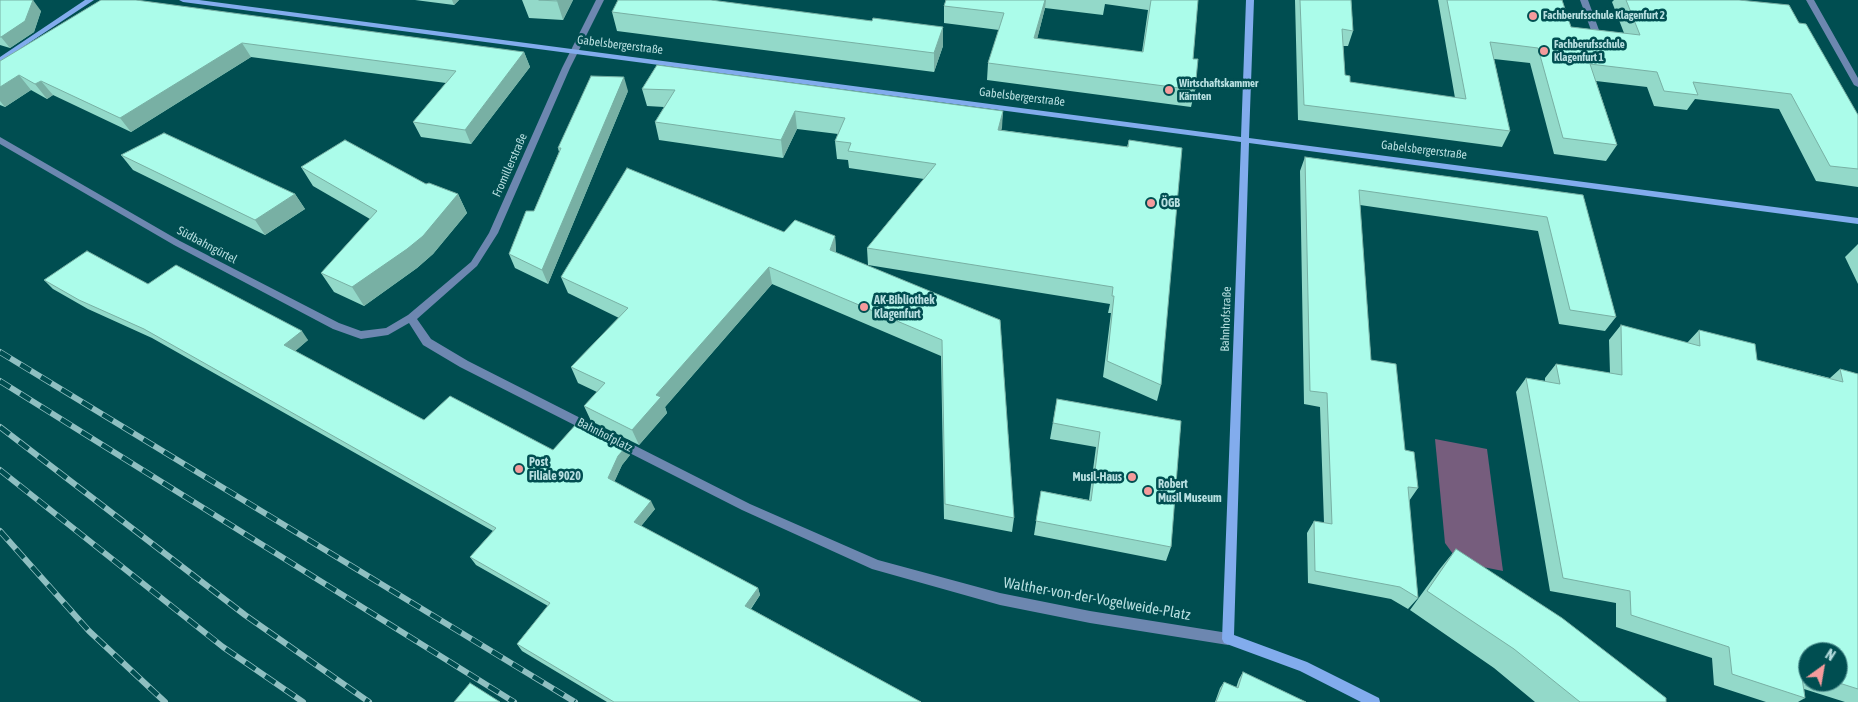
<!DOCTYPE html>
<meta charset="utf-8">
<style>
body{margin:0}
#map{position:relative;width:1858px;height:702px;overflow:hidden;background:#004e51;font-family:"Asap Condensed",sans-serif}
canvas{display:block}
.north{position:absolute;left:1798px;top:642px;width:50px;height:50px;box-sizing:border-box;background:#004e51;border:1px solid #49888a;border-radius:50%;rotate:32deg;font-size:14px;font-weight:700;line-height:20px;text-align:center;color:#b7dfe0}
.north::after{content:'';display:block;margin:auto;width:18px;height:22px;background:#f59b9c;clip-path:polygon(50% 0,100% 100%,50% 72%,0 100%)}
</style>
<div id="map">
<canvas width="1858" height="702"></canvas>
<div class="north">N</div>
</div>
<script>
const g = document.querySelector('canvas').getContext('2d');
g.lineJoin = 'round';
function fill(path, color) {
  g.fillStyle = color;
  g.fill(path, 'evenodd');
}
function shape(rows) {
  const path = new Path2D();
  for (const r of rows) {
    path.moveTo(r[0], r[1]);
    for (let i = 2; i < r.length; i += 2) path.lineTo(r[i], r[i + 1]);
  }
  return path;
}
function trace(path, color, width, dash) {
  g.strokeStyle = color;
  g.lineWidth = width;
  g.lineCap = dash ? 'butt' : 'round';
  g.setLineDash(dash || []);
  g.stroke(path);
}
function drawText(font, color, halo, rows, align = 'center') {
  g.font = font + ' "Asap Condensed",sans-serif';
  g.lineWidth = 5;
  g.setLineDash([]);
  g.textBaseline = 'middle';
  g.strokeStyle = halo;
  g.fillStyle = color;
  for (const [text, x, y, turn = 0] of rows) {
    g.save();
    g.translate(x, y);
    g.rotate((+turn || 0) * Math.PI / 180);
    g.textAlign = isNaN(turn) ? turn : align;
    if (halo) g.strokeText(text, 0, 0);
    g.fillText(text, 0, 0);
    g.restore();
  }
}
const green = shape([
 [1435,439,1487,449,1503,571,1468,564,1453,554,1445,543]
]);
const street = shape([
 [596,0,604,0,570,68,498,233,477,266,417,319,431,339,468,361,750,504,878,560,1000,593,1090,611,1228,633,1232,635,1234,639,1232,643,1228,645,1090,623,1000,605,872,569,742,510,460,367,423,345,409,323,388,335,361,339,333,329,174,245,0,144,0,137,180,241,339,323,361,331,386,328,408,315,471,262,489,233,562,68,596,0],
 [1580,0,1588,0,1603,41,1602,43,1596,43,1595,41,1580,0],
 [1806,0,1814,0,1858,78,1858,87,1854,85,1806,0]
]);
const secondary = shape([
 [85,0,94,0,0,62,0,57,85,0],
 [179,0,199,0,1241,137,1246,0,1254,0,1249,138,1858,218,1858,224,1249,143,1234,635,1307,662,1379,698,1380,702,1361,702,1300,671,1224,643,1222,639,1241,142,183,2,179,0]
]);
const rail = shape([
 [0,352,575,702],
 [0,381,514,702],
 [0,427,245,615,369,702],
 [0,470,223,647,303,702],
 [0,531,89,631,165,702]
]);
const wall = shape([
 [0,0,41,11,34,32,10,48,0,45],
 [101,0,524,52,530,67,471,144,421,137,413,122,446,83,251,57,131,132,53,95,47,99,31,90,5,107,0,105,0,61],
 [415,0,459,0,454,5],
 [522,0,573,0,563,20,529,18],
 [946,0,1198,0,1193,59,1195,90,1191,107,987,80,988,63,999,30,944,23,944,6],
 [1105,4,1148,10,1142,52,1037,39,1045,8,1103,15],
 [1295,0,1351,0,1353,31,1348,46,1343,46,1345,75,1350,82,1455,98,1438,0,1562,0,1571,27,1624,33,1612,2,1614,0,1739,0,1799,23,1858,115,1858,187,1816,181,1779,109,1695,99,1687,110,1654,106,1647,87,1596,81,1617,145,1606,161,1554,154,1530,63,1494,59,1510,131,1502,147,1298,120],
 [612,12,872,21,943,27,943,46,934,72,617,31],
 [657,65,1003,111,1001,130,1127,147,1129,140,1161,385,1157,401,1103,377,1111,313,1108,313,1110,304,868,265,867,248,924,179,849,168,848,160,837,159,835,141,838,134,797,129,783,158,659,140,655,122,664,107,647,106,642,89],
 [628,91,548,284,515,268,509,254,534,211,559,152,558,148],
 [121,155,295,194,305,209,265,235,133,170],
 [1305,157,1583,195,1616,317,1605,331,1559,324,1538,231,1360,205,1371,360,1418,488,1409,501,1418,598,1408,609,1391,599,1308,583,1307,533,1314,521,1324,523,1320,407,1304,404,1300,171],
 [301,167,426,184,458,194,467,213,433,254,417,268,364,306,334,292,321,273,370,219,313,186],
 [784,232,835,236,836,253,1000,320,1014,518,1012,532,944,519,941,356,772,284,665,407,667,413,639,445,591,421,584,406,597,392,578,383,571,367,619,318,568,293,561,277],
 [1858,244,1858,284,1845,257],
 [44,280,148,284,308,340,295,351,424,420,553,450,630,455,622,465,614,482,655,509,641,526,758,588,760,595,751,609,921,702,607,702,522,651,517,644,548,606,476,565,470,557,493,531,152,338,88,309,53,289],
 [1621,325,1687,343,1699,330,1757,360,1830,378,1840,369,1858,374,1858,702,1845,702,1804,689,1805,698,1798,702,1766,702,1714,685,1712,658,1616,627,1616,603,1550,591,1516,392,1526,378,1545,381,1545,378,1556,364,1610,373,1609,340],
 [1808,652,1838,682,1808,682],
 [1057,399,1181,421,1171,547,1166,561,1034,535,1041,491,1089,500,1096,447,1050,439],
 [1456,549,1666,702,1535,702,1494,668,1410,610,1439,570],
 [1243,672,1306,702,1215,702,1220,688,1224,682,1236,688,1239,679]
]);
const shadedWall = shape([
 [33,0,41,11,34,32,10,48,1,37],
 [452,0,459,0,454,5],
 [557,0,573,0,563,20,557,1],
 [1045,0,1046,0,1045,8,1033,55,1034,38],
 [943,27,943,46,934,72,934,53],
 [242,43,251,57,131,132,120,118],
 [524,52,530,67,471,144,465,130],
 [19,75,31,90,5,107,0,101,0,87],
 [624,77,628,91,548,284,542,270],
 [41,81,53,95,47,99,35,84],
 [795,111,797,129,783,158,781,140],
 [1003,111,1002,128,997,147,998,130],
 [295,194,305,209,265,235,255,220],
 [458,194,467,213,433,254,417,268,364,306,352,287],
 [835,236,836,253,830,250],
 [769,267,772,284,665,407,667,413,639,445,632,430,656,395],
 [302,331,308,340,292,354,284,345],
 [626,447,630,455,622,465,612,487,608,478,618,456],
 [651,501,655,509,638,530,634,522],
 [758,588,760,595,747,614,745,606]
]);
const building = shape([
 [0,0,33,0,25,21,1,37,0,37,0,0],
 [101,0,136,0,524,52,465,130,413,122,456,71,242,43,120,118,41,81,35,84,19,75,0,87,0,61,101,0],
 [539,0,557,0,557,1,539,0],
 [618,0,711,0,872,21,873,18,943,27,934,53,612,12,618,0],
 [946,0,1045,0,1034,38,1143,52,1151,0,1198,0,1193,59,1198,59,1195,90,988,63,1004,13,944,6,946,0],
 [1300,0,1351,0,1353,31,1342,29,1345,75,1350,76,1350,82,1466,99,1447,0,1562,0,1571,27,1640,35,1626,0,1739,0,1789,5,1799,23,1806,24,1858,115,1858,169,1830,166,1791,94,1693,82,1698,95,1664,91,1657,72,1590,64,1617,145,1563,138,1538,48,1490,42,1510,131,1304,105,1300,0],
 [657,65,1003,111,998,130,1128,147,1129,140,1182,148,1161,385,1107,361,1114,296,1112,296,1113,287,867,248,936,164,848,151,851,143,835,141,845,118,795,111,781,140,655,122,675,90,642,89,657,65],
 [591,76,624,77,542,270,509,254,526,211,534,211,561,148,558,148,591,76],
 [164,133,295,194,255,220,121,155,164,133],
 [345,140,426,184,429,183,458,194,423,236,407,249,352,287,321,273,377,211,301,167,345,140],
 [1305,157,1583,195,1616,317,1570,310,1547,217,1359,190,1371,360,1396,364,1405,450,1414,452,1418,488,1408,487,1418,598,1400,587,1315,571,1314,521,1332,524,1327,393,1310,391,1305,157],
 [627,168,784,232,795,220,835,236,830,250,1000,320,1014,518,945,504,942,340,769,267,656,395,661,397,632,430,584,406,605,383,571,367,628,308,561,277,627,168],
 [87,251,148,284,176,265,302,331,284,345,424,420,450,396,553,450,578,422,626,447,618,456,608,478,651,501,634,522,758,588,745,606,921,702,614,702,517,644,550,603,470,557,496,528,144,329,79,300,44,280,87,251],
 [1621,325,1700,346,1699,330,1755,344,1757,360,1843,382,1840,369,1858,374,1858,689,1836,682,1838,682,1838,652,1808,652,1808,673,1801,671,1805,698,1732,674,1729,647,1631,615,1630,591,1563,578,1526,378,1560,384,1556,364,1622,375,1621,325],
 [1057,399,1181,421,1171,547,1036,521,1041,491,1091,501,1100,432,1053,423,1057,399],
 [1456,549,1562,618,1666,698,1666,702,1580,702,1514,649,1427,591,1456,549],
 [1243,672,1306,702,1216,702,1224,682,1238,688,1243,672],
 [470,683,500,702,454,702,470,683]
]);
const markers = [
 [1533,16,5,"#f59b9c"],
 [1544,51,5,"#f59b9c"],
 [1169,90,5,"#f59b9c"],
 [1151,203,5,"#f59b9c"],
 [864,307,5,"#f59b9c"],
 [519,469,5,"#f59b9c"],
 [1132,477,5,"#f59b9c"],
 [1148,491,5,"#f59b9c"]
];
const farPoinames = [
 ["Fachberufsschule Klagenfurt 2",1543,16],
 ["Fachberufsschule",1554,45],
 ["Klagenfurt 1",1554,58],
 ["Wirtschaftskammer",1179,84],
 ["Kärnten",1179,97]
];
const streetNames = [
 ["Gabelsbergerstraße",620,45,7],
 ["Gabelsbergerstraße",1022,97,7],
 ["Gabelsbergerstraße",1424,150,7],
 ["Fromillerstraße",510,165,-66],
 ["Südbahngürtel",207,245,28],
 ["Bahnhofstraße",1226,319,-88],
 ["Bahnhofplatz",605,435,27]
];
const poiNames = [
 ["ÖGB",1161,203],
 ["AK-Bibliothek",874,300],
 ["Klagenfurt",874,314],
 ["Post",529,462],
 ["Filiale 9020",529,476],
 ["Musil-Haus",1122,477,"right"],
 ["Robert",1158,484],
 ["Musil Museum",1158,498]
];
const nearStreetnames = [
 ["Walther-von-der-Vogelweide-Platz",1097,599,10]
];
fill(green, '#765d7d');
fill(street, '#6d87b0');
fill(secondary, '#82aced');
trace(rail, '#8fbfc1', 6);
trace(rail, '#004e51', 4.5, [12]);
fill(wall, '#93d9c9');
fill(shadedWall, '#78b0a4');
fill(building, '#abfcea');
trace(building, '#78b0a4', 1);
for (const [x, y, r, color] of markers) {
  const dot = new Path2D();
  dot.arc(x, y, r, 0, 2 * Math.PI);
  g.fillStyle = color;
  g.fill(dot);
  trace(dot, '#004e51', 2);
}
drawText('bold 11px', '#b7dfe0', '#004e51', farPoinames, 'left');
drawText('12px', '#b7dfe0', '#004e51', streetNames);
drawText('bold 12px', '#b7dfe0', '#004e51', poiNames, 'left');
drawText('15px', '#b7dfe0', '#004e51', nearStreetnames);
</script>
